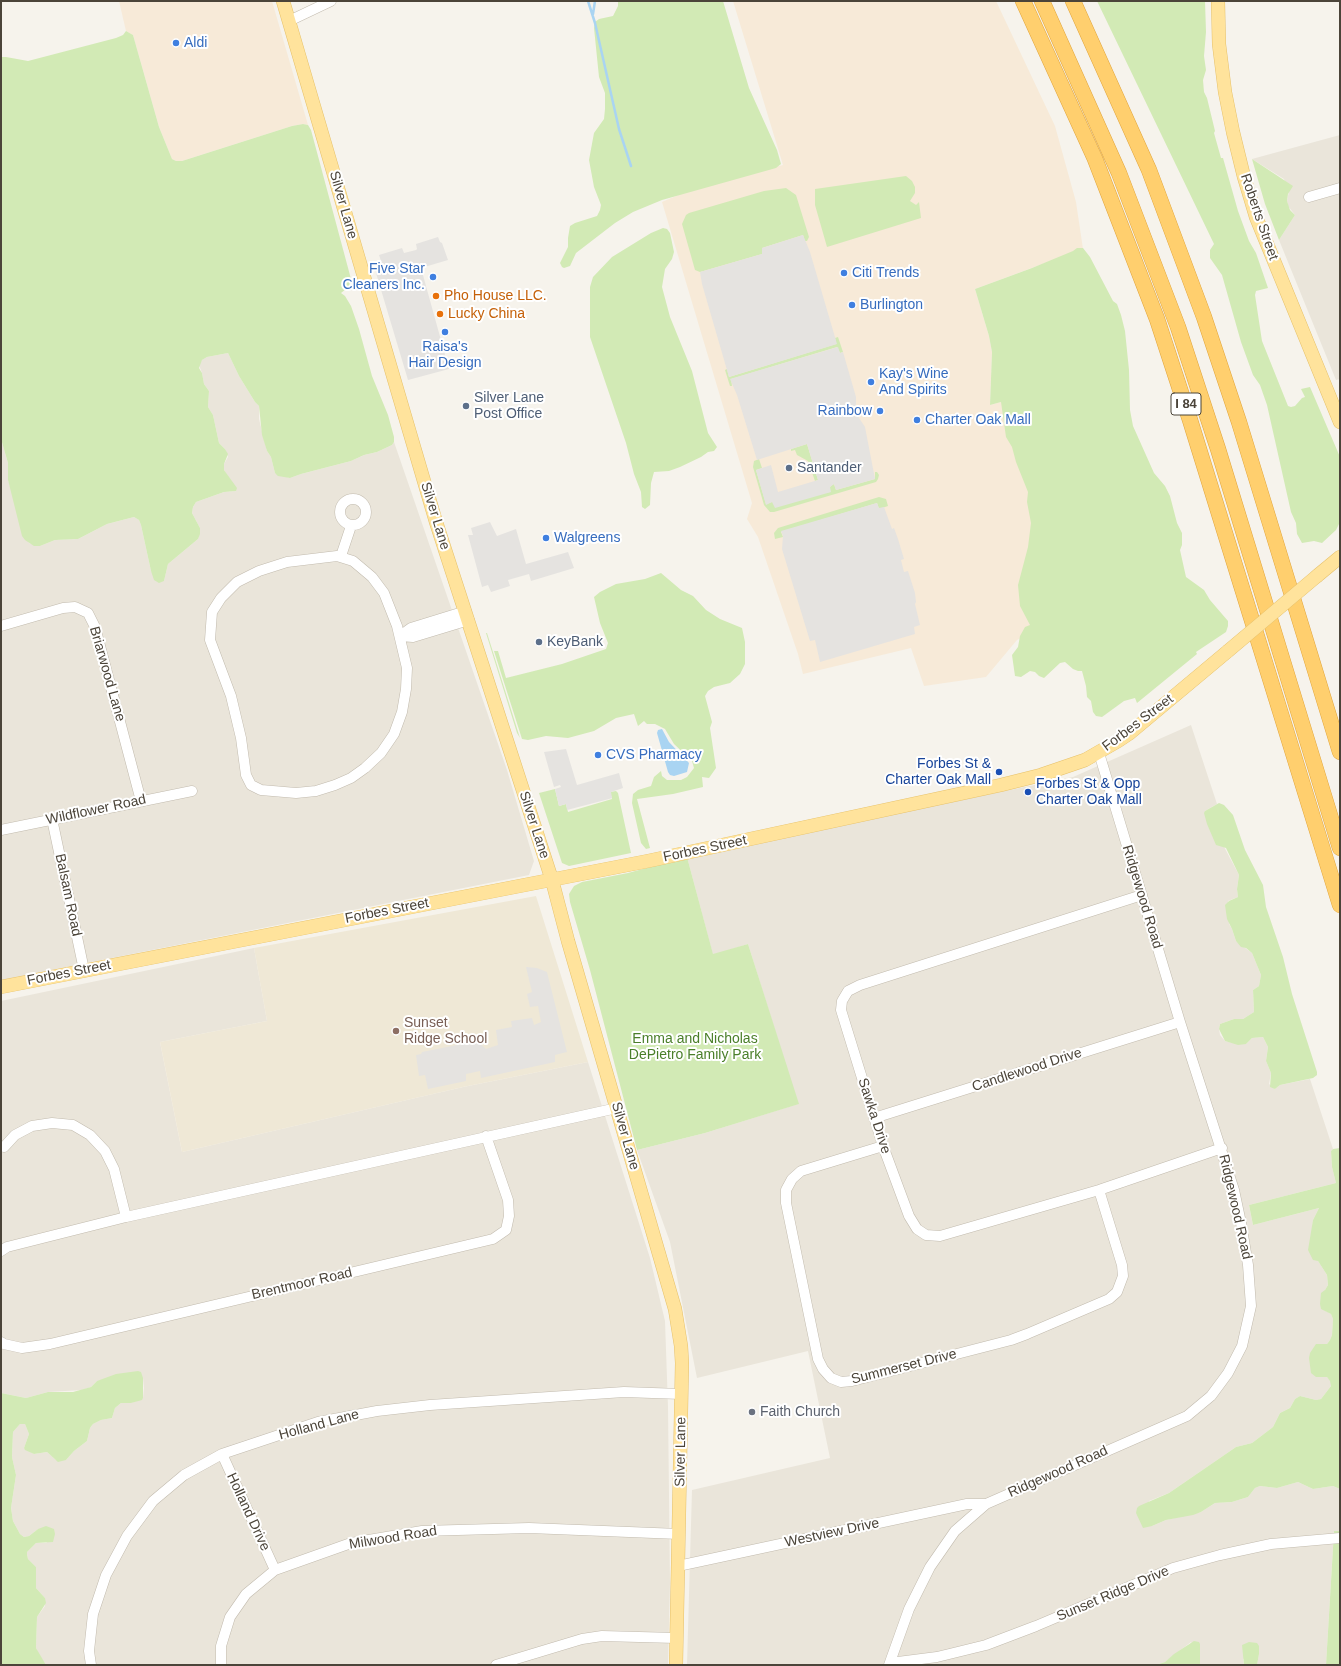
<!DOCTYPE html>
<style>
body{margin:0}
#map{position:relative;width:1341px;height:1666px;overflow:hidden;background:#f6f3ec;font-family:Arial,sans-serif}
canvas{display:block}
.frame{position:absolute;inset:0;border:2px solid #4b4439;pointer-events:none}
</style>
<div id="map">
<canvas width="1341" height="1666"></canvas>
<div class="frame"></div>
</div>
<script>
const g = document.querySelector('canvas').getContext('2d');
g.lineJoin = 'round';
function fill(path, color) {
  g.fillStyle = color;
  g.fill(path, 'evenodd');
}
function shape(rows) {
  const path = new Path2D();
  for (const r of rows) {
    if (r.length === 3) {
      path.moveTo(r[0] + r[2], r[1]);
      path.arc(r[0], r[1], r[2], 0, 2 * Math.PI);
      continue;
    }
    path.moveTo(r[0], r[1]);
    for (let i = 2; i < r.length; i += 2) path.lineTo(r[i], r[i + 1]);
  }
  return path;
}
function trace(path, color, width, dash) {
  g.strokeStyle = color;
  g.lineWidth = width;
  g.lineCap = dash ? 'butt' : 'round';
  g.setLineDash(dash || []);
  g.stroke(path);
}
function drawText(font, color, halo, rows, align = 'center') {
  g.font = font + ' Arial,sans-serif';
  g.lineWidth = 4;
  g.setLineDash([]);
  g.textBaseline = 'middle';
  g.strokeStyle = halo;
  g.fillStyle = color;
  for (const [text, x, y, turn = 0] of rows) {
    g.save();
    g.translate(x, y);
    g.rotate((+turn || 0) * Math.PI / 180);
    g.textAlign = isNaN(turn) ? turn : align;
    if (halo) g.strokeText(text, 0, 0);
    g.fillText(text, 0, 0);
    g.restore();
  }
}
const residential = shape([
 [1340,135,1340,379,1336,380,1279,240,1295,215,1288,206,1287,201,1289,191,1284,179,1252,159],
 [228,353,239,376,255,402,259,406,259,419,267,451,271,457,275,473,290,478,301,474,351,461,364,455,377,452,392,445,394,442,507,770,534,861,529,875,1,980,1,439,8,463,8,480,29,543,40,546,55,540,78,539,107,524,134,517,139,520,141,525,151,571,164,581,168,564,198,539,200,528,192,513,193,507,196,502,224,492,236,491,224,470,224,464,228,457,225,449,219,443,213,415,208,407,209,391,204,384,202,373,199,365,202,360,207,357],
 [1191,725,1217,804,1205,811,1239,875,1237,889,1238,897,1228,901,1229,924,1232,929,1236,941,1252,953,1261,975,1259,986,1253,990,1254,1012,1243,1019,1234,1019,1220,1024,1219,1029,1220,1035,1225,1041,1233,1043,1246,1044,1252,1038,1263,1037,1268,1047,1266,1061,1271,1073,1269,1084,1275,1089,1280,1085,1310,1079,1333,1149,1331,1151,1332,1167,1336,1183,1249,1205,1253,1225,1319,1208,1313,1220,1312,1236,1318,1261,1327,1275,1328,1285,1325,1290,1326,1311,1331,1314,1333,1319,1332,1335,1330,1340,1327,1344,1322,1345,1316,1377,1327,1377,1331,1381,1331,1386,1321,1399,1316,1400,1300,1396,1295,1399,1290,1408,1280,1413,1273,1427,1252,1443,1236,1447,1169,1493,1149,1501,1152,1526,1166,1520,1201,1512,1215,1503,1232,1502,1248,1497,1255,1488,1260,1486,1277,1488,1298,1482,1313,1489,1333,1486,1340,1489,1340,1531,1334,1531,1326,1665,1257,1665,1259,1654,1243,1659,1244,1665,1200,1665,1200,1657,1191,1642,1165,1662,1156,1665,687,1665,692,1490,830,1458,808,1351,697,1378,670,1242,637,1150,705,1133,798,1104,748,944,713,955,687,857,1073,777],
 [254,948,267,1021,160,1042,182,1152,463,1087,588,1062,650,1258,665,1321,668,1407,670,1583,668,1665,46,1665,39,1655,36,1648,37,1617,45,1606,45,1598,36,1588,36,1567,28,1559,27,1554,27,1552,36,1543,47,1543,38,1529,29,1536,24,1537,20,1534,13,1521,11,1508,16,1475,12,1457,13,1432,20,1424,25,1424,29,1434,24,1448,34,1454,47,1452,56,1460,66,1460,74,1451,87,1441,90,1428,93,1424,101,1420,112,1418,115,1408,121,1403,131,1403,143,1398,144,1388,143,1378,97,1381,91,1387,82,1390,48,1392,26,1398,1,1393,1,1001]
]);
const commercial = shape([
 [119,1,272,1,308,125,303,124,292,126,182,161,176,161,172,159,159,127,133,35,126,31],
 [733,1,996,1,1055,126,1076,202,1083,249,975,289,989,336,992,352,990,405,1037,392,1065,614,1017,640,986,677,924,686,911,648,803,674,798,654,758,537,747,519,752,503,662,202,699,186,783,165]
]);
const education = shape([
 [536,896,588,1062,463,1087,182,1152,160,1042,267,1021,254,948]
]);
const green = shape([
 [618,1,723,1,749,88,777,150,781,164,776,168,662,200,633,212,615,223,576,253,570,266,564,268,562,267,560,263,568,247,568,238,570,226,575,223,597,216,600,210,601,205,594,187,589,160,594,133,604,119,605,109,605,93,599,77,594,28,595,22,599,19,613,16,618,6],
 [1097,1,1205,1,1206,32,1204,56,1206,70,1203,80,1204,92,1207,98,1215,131,1214,133,1221,158,1223,158,1238,211,1249,241,1256,253,1268,288,1256,291,1255,295,1262,341,1288,406,1291,407,1295,406,1302,398,1305,397,1301,389,1310,387,1340,457,1340,522,1336,530,1322,543,1314,541,1302,543,1297,534,1296,523,1291,512,1267,405,1260,385,1253,375,1241,342,1222,275,1210,258,1210,250,1214,244],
 [126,31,133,35,159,127,172,159,176,161,182,161,292,126,303,124,308,125,311,130,351,279,351,285,341,293,345,296,351,306,359,329,372,376,388,415,394,437,394,442,392,445,377,452,364,455,351,461,301,474,290,478,278,476,275,473,271,457,267,451,262,435,259,406,255,402,239,376,228,353,207,357,202,360,199,368,202,373,204,384,209,391,208,407,213,415,219,443,225,449,228,454,224,464,224,470,237,488,236,491,224,492,196,502,193,507,192,513,200,528,200,534,198,539,168,564,164,581,159,583,154,580,151,571,141,525,139,520,134,517,107,524,78,539,55,540,40,546,34,546,25,540,22,536,8,480,8,463,1,439,1,57,6,57,28,61,116,38,123,35],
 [1252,159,1293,186,1288,194,1287,201,1290,210,1295,215,1279,240,1265,204],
 [906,176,912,181,915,187,915,193,910,201,916,205,919,202,921,218,827,247,815,205,815,189],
 [786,188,796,195,809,237,807,241,805,241,803,235,762,248,762,254,700,272,695,270,682,224,686,215,689,213,764,191],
 [663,228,667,229,670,233,674,252,672,259,665,269,662,287,670,317,692,371,708,433,717,447,714,451,708,452,701,457,680,467,669,471,654,472,651,483,650,505,645,509,642,507,641,492,634,474,626,443,590,337,590,287,593,277,612,257,651,233],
 [1077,248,1083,248,1090,257,1113,301,1117,304,1121,315,1125,331,1129,370,1130,410,1133,426,1154,473,1165,486,1170,496,1177,523,1182,533,1182,545,1180,550,1186,577,1204,590,1210,600,1228,621,1228,626,1226,632,1196,652,1197,654,1137,703,1135,698,1124,701,1102,717,1096,716,1093,712,1091,701,1087,697,1086,686,1082,671,1078,671,1073,669,1065,662,1060,663,1044,678,1039,676,1035,672,1030,671,1021,677,1015,676,1012,655,1018,647,1020,636,1025,627,1030,625,1020,606,1018,585,1028,547,1031,523,1027,502,1028,492,1016,462,1012,447,1006,437,1001,402,990,405,992,352,989,336,975,289,1032,268,1073,251],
 [838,337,843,352,840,353,837,347,731,379,732,386,730,386,725,370,727,369,729,377,836,344,835,338],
 [807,444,818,480,815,481,808,461,797,455,795,450,791,451,791,449],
 [759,459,762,468,756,470,766,504,772,502,830,492,830,487,832,485,834,484,836,490,875,479,875,472,877,472,879,475,878,479,876,482,774,512,770,512,764,505,753,467,754,461],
 [879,497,886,499,888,506,879,509,877,503,781,532,783,537,775,539,774,533,778,528],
 [661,573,681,590,693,596,706,610,720,619,742,628,745,642,745,664,740,674,730,683,714,687,708,691,705,696,712,722,710,728,716,768,709,778,702,777,703,787,673,794,637,799,650,848,646,849,641,843,632,803,633,794,638,790,651,786,654,777,661,771,662,776,667,780,681,780,687,777,694,768,692,761,674,744,665,729,655,724,647,724,644,721,638,726,634,714,616,718,594,731,568,738,546,736,528,740,522,739,494,651,498,651,506,678,562,664,606,649,608,643,600,623,594,597,600,592,616,584,645,579],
 [486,633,487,633,520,738,517,733],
 [555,789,559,806,566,804,568,812,612,799,610,792,616,791,618,793,631,853,569,866,562,863,539,793],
 [1219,803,1224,805,1233,815,1245,850,1263,885,1266,907,1283,957,1292,994,1317,1072,1317,1075,1313,1078,1280,1085,1275,1089,1270,1087,1271,1073,1266,1061,1268,1047,1263,1037,1252,1038,1246,1044,1238,1045,1225,1041,1219,1029,1220,1024,1234,1019,1243,1019,1254,1012,1253,990,1259,986,1261,975,1252,953,1246,948,1241,947,1236,941,1232,929,1227,919,1225,905,1229,901,1238,897,1237,889,1239,875,1226,848,1216,845,1207,824,1204,813,1205,811],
 [687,857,713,954,748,944,799,1104,705,1133,637,1150,590,970,570,902,569,894,574,886,582,882,628,873],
 [1340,1148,1340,1489,1333,1486,1313,1489,1298,1482,1277,1488,1260,1486,1255,1488,1248,1497,1232,1502,1215,1503,1201,1512,1193,1515,1166,1520,1152,1526,1143,1528,1136,1513,1137,1508,1139,1506,1169,1493,1236,1447,1252,1443,1273,1427,1280,1413,1290,1408,1295,1399,1300,1396,1316,1400,1321,1399,1331,1386,1330,1381,1327,1377,1316,1377,1311,1373,1309,1358,1310,1353,1316,1344,1327,1344,1330,1340,1332,1335,1333,1319,1331,1314,1321,1309,1320,1304,1321,1293,1325,1290,1328,1285,1327,1275,1318,1261,1313,1260,1308,1250,1313,1220,1319,1208,1253,1225,1249,1205,1336,1183,1332,1167,1331,1151,1333,1149],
 [138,1371,141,1372,143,1378,143,1398,142,1400,131,1403,121,1403,115,1408,112,1418,101,1420,93,1424,90,1428,87,1441,74,1451,66,1460,58,1462,47,1452,34,1454,25,1450,24,1448,29,1434,25,1424,20,1424,13,1432,12,1457,16,1475,11,1508,13,1521,20,1534,24,1537,29,1536,38,1529,46,1526,54,1529,55,1534,53,1542,36,1543,27,1552,27,1554,28,1559,36,1567,36,1588,45,1598,46,1603,37,1617,36,1648,46,1665,1,1665,1,1393,26,1398,48,1392,73,1392,91,1387,97,1381,116,1374],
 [1334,1531,1340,1531,1340,1665,1326,1665],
 [1194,1641,1199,1642,1200,1644,1200,1665,1156,1665,1165,1662,1174,1654],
 [1249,1642,1257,1643,1259,1646,1259,1654,1257,1665,1244,1665,1242,1645]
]);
const parking = shape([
 [803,235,810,252,837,344,729,377,702,284,700,272,762,254,762,248],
 [438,237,440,242,442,243,448,260,421,268,449,369,408,380,373,263,381,261,379,255,402,248,404,253,416,250,417,249,416,244],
 [838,347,840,353,843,352,856,397,856,407,859,418,865,427,875,479,836,490,834,484,830,487,831,492,775,508,772,502,766,505,756,470,771,465,778,492,818,480,807,444,757,460,737,395,730,379],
 [877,503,879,508,884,507,892,529,894,528,898,539,904,559,901,560,904,572,908,571,915,593,916,602,915,604,920,625,914,627,915,634,820,662,815,640,810,641,782,549,783,536,781,531],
 [490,522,497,536,516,529,526,564,568,552,574,568,531,581,529,574,508,580,510,586,491,592,488,585,482,587,468,535,473,535,471,528],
 [566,749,577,785,619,773,623,788,611,792,612,798,609,799,567,810,566,804,559,806,555,789,561,787,560,785,554,787,544,752],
 [526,967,537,968,547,972,567,1052,555,1055,555,1062,481,1078,480,1071,466,1074,466,1081,428,1089,425,1075,419,1076,416,1055,421,1054,422,1052,477,1041,486,1049,498,1045,496,1030,512,1027,511,1021,532,1018,534,1025,541,1022,538,1006,530,1007,527,994,532,992]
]);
const water = shape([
 [662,729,669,742,689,763,687,772,674,776,670,775,668,772,657,733,658,730]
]);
const stream = shape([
 [588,1,595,23,619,129,631,166],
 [593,14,595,1]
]);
const minor = shape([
 [289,21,331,1],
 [1309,197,1340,188],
 [353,512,13],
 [337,556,353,561,372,577,384,593,397,626,407,668,406,689,402,712,394,734,381,753,365,768,351,778,335,785,316,791,296,793,261,790,251,785,246,775,241,738,231,696,210,640,212,612,221,598,237,582,259,571,287,562,337,556],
 [341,556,351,526],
 [1,626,63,608,75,607,88,613,95,627,141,801],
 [400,636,413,637,469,620],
 [400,636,411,628,466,611],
 [52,819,84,970],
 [1,830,192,791],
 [1142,895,860,985,848,991,842,1001,841,1010,883,1146,909,1216,917,1229,926,1235,940,1236,1099,1190,1222,1148],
 [874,1118,1180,1022],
 [883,1146,801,1171,792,1179,786,1190,786,1203,818,1359,823,1369,831,1378,841,1382,852,1381,1011,1340,1027,1334,1109,1299,1117,1292,1123,1276,1122,1265,1099,1190],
 [4,1147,15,1135,32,1126,52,1123,73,1125,90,1135,105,1151,114,1169,126,1217],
 [1,1251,7,1247,126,1217,617,1108],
 [1,1342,4,1344,22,1348,50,1344,493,1239,506,1230,509,1216,508,1200,486,1136],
 [222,1454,275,1570],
 [678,1566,967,1504,986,1504],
 [890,1663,937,1657,986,1645,1036,1626,1173,1568,1220,1555,1271,1544,1340,1538],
 [91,1665,89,1651,93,1614,106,1575,127,1536,153,1501,184,1475,222,1454,318,1422,377,1411,430,1405,624,1392,681,1394],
 [221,1665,221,1646,230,1617,246,1594,275,1570,351,1543,422,1531,529,1528,679,1534],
 [496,1665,582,1639,602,1636,676,1638],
 [889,1665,909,1609,930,1567,955,1531,986,1504,1187,1416,1211,1396,1228,1373,1242,1346,1251,1306,1248,1265,1241,1223,1234,1190,1180,1022,1099,753]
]);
const major = shape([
 [283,1,436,522,552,880,568,941,675,1309,681,1346,682,1363,676,1665],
 [1218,1,1219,44,1225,92,1233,132,1244,177,1256,217,1340,422],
 [1317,576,1340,557],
 [1,987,648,861,1001,785,1041,775,1085,760,1118,741,1130,733,1228,651]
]);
const highway = shape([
 [1023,1,1095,159,1157,319,1190,420,1340,905],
 [1042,1,1119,173,1178,327,1218,449,1340,848],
 [1073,1,1149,170,1204,317,1239,422,1340,752]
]);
const majorBridge = shape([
 [1228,651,1317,576]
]);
const markers = [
 [176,43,4,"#3f7fe0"],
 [844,273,4,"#3f7fe0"],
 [433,277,4,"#3f7fe0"],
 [436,296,4,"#e8710a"],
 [852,305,4,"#3f7fe0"],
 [440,314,4,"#e8710a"],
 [445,332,4,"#3f7fe0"],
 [871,382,4,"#3f7fe0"],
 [466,406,4,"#5c6f8a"],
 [880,411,4,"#3f7fe0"],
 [917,420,4,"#3f7fe0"],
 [789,468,4,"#5c6f8a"],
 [546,538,4,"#3f7fe0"],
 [539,642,4,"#5c6f8a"],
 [598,755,4,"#3f7fe0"],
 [999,772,4,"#1a4fb4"],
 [1028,792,4,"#1a4fb4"],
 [396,1031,4,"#8d6e63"],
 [752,1412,4,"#6b7280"]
];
const shields = [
 [1186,404,30]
];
const shieldNames = [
 ["I 84",1186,404]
];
const shopNames = [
 ["Aldi",184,43],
 ["Five Star",425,269,"right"],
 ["Cleaners Inc.",425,285,"right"],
 ["Citi Trends",852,273],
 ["Burlington",860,305],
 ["Raisa's",445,347,"center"],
 ["Hair Design",445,363,"center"],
 ["Kay's Wine",879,374],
 ["And Spirits",879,390],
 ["Rainbow",872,411,"right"],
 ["Charter Oak Mall",925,420],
 ["Walgreens",554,538],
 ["CVS Pharmacy",606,755]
];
const streetNames = [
 ["Silver Lane",343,205,74],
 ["Roberts Street",1259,217,71],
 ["Silver Lane",435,516,73],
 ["Briarwood Lane",107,674,74],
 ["Forbes Street",1138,723,-37],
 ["Wildflower Road",96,810,-12],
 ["Silver Lane",534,825,72],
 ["Forbes Street",705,849,-12],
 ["Balsam Road",68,895,78],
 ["Ridgewood Road",1142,897,73],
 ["Forbes Street",387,911,-11],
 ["Forbes Street",69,973,-11],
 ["Candlewood Drive",1027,1070,-18],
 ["Sawka Drive",874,1116,72],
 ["Silver Lane",625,1136,74],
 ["Ridgewood Road",1235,1207,77],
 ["Brentmoor Road",302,1284,-13],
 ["Summerset Drive",904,1367,-14],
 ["Holland Lane",319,1425,-15],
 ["Silver Lane",681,1452,-89],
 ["Ridgewood Road",1058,1472,-24],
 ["Holland Drive",248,1512,65],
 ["Westview Drive",832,1533,-12],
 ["Milwood Road",393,1538,-9],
 ["Sunset Ridge Drive",1113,1594,-23]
];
const foodNames = [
 ["Pho House LLC.",444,296],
 ["Lucky China",448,314]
];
const serviceNames = [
 ["Silver Lane",474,398],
 ["Post Office",474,414],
 ["Santander",797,468],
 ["KeyBank",547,642]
];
const transitNames = [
 ["Forbes St &",991,764],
 ["Charter Oak Mall",991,780],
 ["Forbes St & Opp",1036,784,"left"],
 ["Charter Oak Mall",1036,800,"left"]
];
const educationNames = [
 ["Sunset",404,1023],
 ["Ridge School",404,1039]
];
const parkNames = [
 ["Emma and Nicholas",695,1039],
 ["DePietro Family Park",695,1055]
];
const worshipNames = [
 ["Faith Church",760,1412]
];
fill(residential, '#eae5da');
fill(commercial, '#f7ead8');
fill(education, '#efe8d6');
fill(green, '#d2eab5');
fill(parking, '#e5e3e0');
fill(water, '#a9d4f2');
trace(stream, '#a9d4f2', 2.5);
trace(minor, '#c2bbae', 11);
trace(major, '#e6c16a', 14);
trace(highway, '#e0a43c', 16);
trace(minor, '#fff', 10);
trace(major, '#ffe39c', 13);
trace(highway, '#ffcf6e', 15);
trace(majorBridge, '#e6c16a', 14, []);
trace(majorBridge, '#ffe39c', 13);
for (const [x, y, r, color] of markers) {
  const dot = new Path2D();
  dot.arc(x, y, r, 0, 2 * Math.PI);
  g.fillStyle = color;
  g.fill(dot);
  trace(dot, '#fff', 1.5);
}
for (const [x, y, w] of shields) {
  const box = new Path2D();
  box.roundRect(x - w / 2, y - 11, w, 22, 3);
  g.fillStyle = '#fff';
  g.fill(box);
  trace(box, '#4b4439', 1);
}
drawText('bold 13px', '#4b4439', null, shieldNames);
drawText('14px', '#366cbe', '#fff', shopNames, 'left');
drawText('14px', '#4b4439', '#fff', streetNames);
drawText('14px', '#c56008', '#fff', foodNames, 'left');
drawText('14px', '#4e5e75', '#fff', serviceNames, 'left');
drawText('14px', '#164399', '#fff', transitNames, 'right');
drawText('14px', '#785e54', '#fff', educationNames, 'left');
drawText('14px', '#4a7f2a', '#fff', parkNames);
drawText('14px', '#5b616d', '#fff', worshipNames, 'left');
</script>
